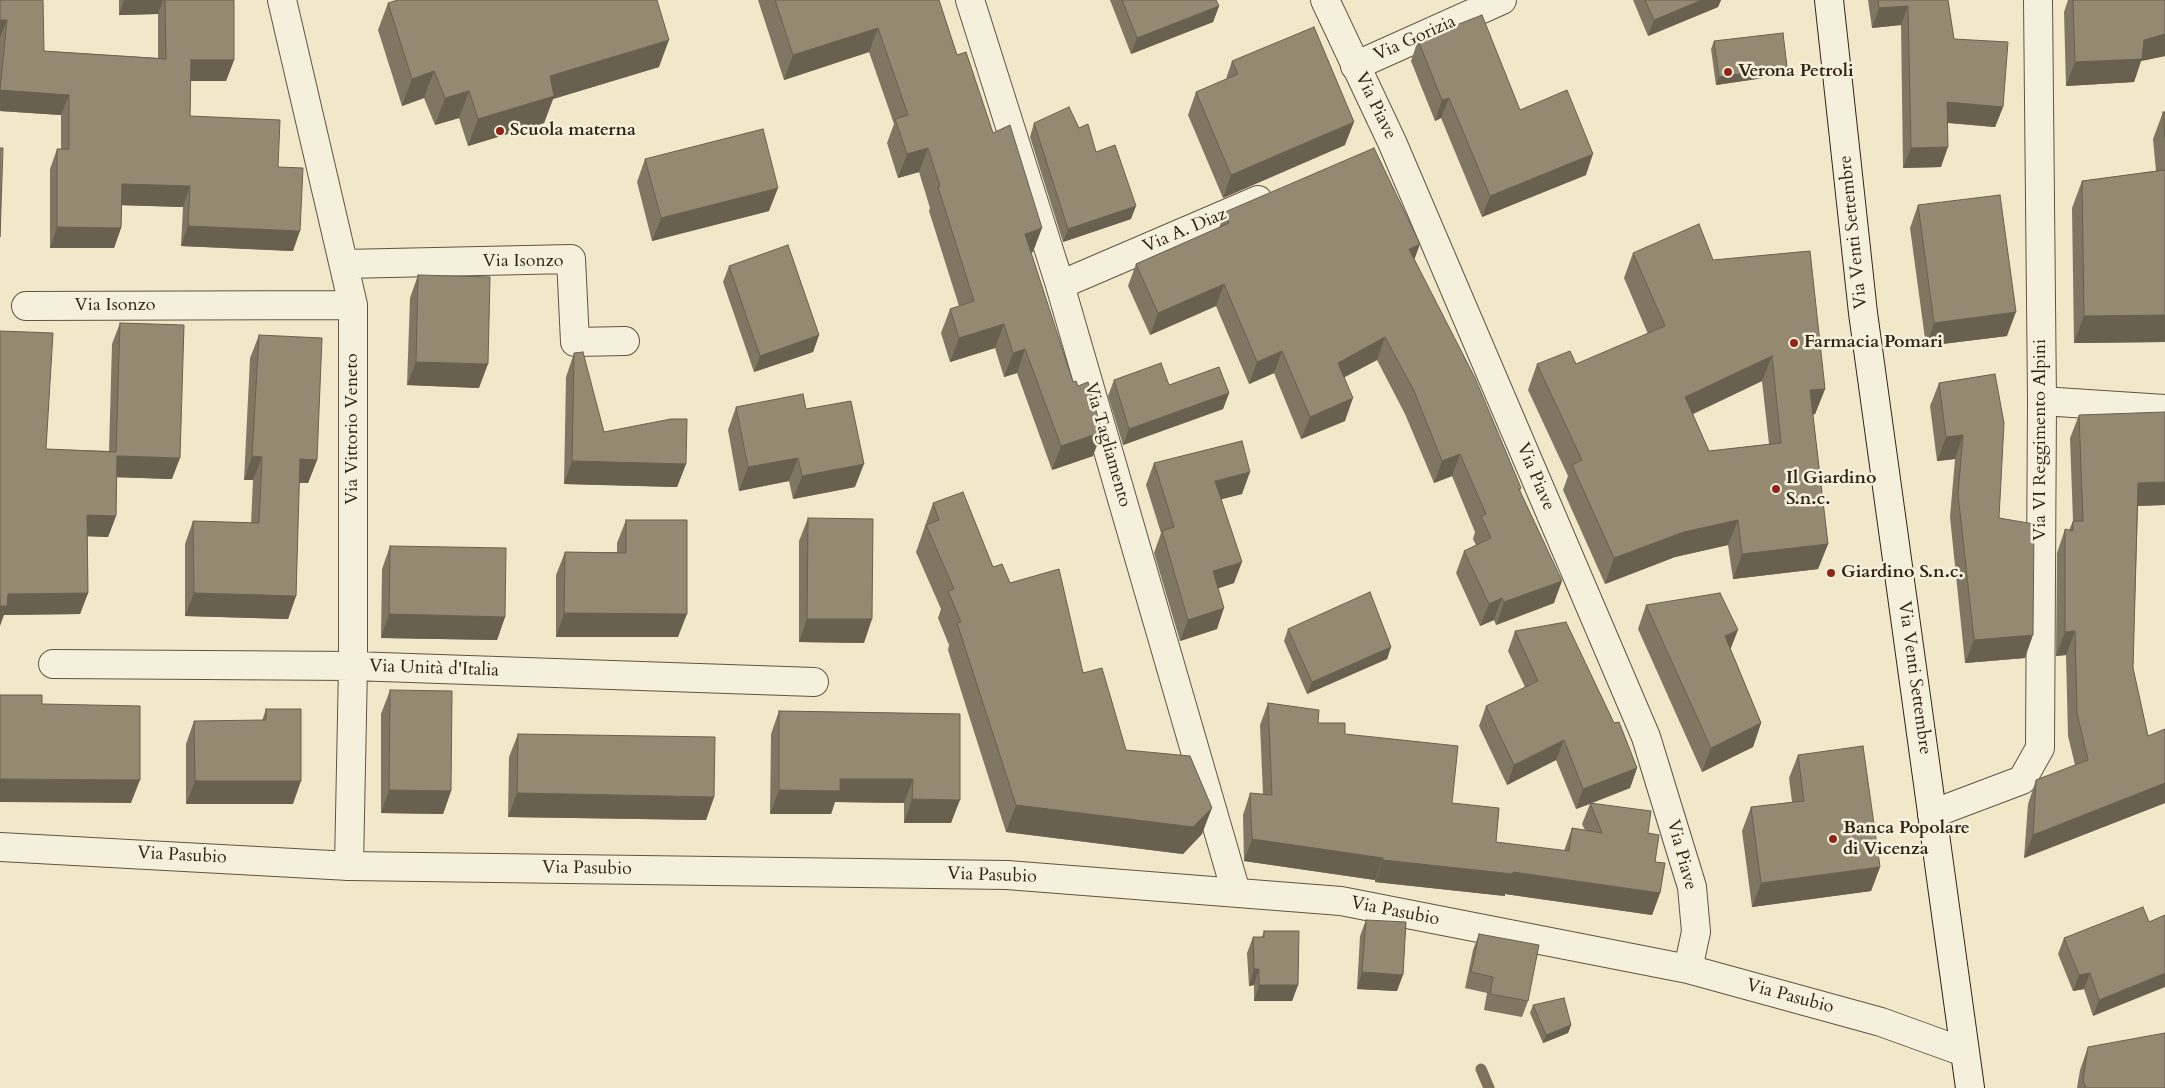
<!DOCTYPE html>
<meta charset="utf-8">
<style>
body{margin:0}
canvas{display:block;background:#f0e8c8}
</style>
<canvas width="2165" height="1088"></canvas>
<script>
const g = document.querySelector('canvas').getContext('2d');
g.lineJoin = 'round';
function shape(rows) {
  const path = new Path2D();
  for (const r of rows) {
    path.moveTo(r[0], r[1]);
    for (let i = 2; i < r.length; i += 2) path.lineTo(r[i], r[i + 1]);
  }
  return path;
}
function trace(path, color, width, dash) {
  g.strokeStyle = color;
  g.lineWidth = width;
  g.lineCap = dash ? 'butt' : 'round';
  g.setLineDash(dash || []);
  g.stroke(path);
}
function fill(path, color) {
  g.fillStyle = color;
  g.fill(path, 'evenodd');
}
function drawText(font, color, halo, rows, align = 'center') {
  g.font = font + ' Cardo,serif';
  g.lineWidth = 5;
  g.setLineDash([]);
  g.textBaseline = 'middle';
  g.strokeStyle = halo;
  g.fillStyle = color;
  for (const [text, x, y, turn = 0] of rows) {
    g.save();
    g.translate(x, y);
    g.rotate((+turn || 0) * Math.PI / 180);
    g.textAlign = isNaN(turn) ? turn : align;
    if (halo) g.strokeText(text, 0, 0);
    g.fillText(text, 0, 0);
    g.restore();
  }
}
const stream = shape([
 [1481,1069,1489,1088]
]);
const minor = shape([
 [282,0,353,305,353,666,349,866],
 [970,0,1060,285,1236,892],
 [1355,66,1502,0],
 [344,264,571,259,575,342,625,341],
 [1060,285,1258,200],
 [26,306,353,305],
 [2042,401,2165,409],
 [53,664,353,666,814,682],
 [1932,814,2022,780,2040,748,2042,401,2038,0]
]);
const tertiary = shape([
 [1325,0,1392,142,1646,737,1692,887,1696,932,1688,969],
 [0,847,349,866,1007,875,1341,901,1688,969,1881,1022,1964,1052]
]);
const secondary = shape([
 [1829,0,1863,313,1970,1088]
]);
const wall = shape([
 [0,0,44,51,158,58,158,14,119,15,119,0,234,0,234,60,226,81,191,81,190,116,278,167,293,251,181,246,183,207,122,205,121,228,114,248,50,248,50,169,57,149,61,149,61,115,0,111],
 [758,0,939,0,957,55,993,133,1033,252,1031,253,1093,456,1052,470,1017,373,1004,377,995,348,950,362,941,333,950,309,959,306,929,211,930,208,919,172,898,178,887,143,894,124,869,52,784,80],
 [1110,0,1216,0,1219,6,1213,22,1131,54],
 [1633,0,1721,0,1718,7,1648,36],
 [1868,0,1948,0,1954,39,2003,107,1995,127,1947,123,1941,167,1903,168,1901,25,1872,28],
 [2068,0,2165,0,2165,56,2141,61,2134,82,2066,86,2064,12],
 [388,3,659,67,553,99,544,123,468,146,459,118,435,125,424,98,402,106,378,30],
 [1418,40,1520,110,1586,175,1482,217,1441,118,1435,121,1411,61],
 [1714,41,1787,67,1784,75,1716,85,1711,49],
 [1232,61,1345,145,1223,198,1188,115,1196,92,1226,79],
 [2163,112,2165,112,2165,342,2074,343,2072,208,2082,181,2156,171,2153,139],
 [1034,123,1079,128,1096,152,1131,219,1063,242,1030,137],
 [645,159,769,211,652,241,637,182],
 [1918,205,2007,336,1926,346,1910,228],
 [1225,212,1414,259,1521,488,1520,491,1554,603,1496,625,1494,620,1480,626,1456,573,1464,551,1476,545,1473,539,1475,532,1452,476,1434,483,1405,414,1377,360,1344,377,1345,421,1301,439,1274,373,1249,384,1216,306,1150,335,1128,286,1136,264,1219,228],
 [1633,253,1713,260,1825,389,1815,414,1813,415,1828,544,1818,569,1733,579,1728,545,1675,557,1605,584,1563,490,1568,476,1528,390,1537,364,1576,364,1648,334,1624,278],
 [1762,381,1769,444,1709,451,1693,414],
 [729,266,819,335,813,352,754,372,723,282],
 [418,275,479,388,407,385,410,298],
 [120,323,172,479,117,477,116,516,108,537,87,536,88,593,80,614,4,615,46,449,109,451,112,344],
 [259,335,317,460,308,483,299,483,296,596,288,619,185,616,185,544,193,521,251,523,253,480,244,480,250,358],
 [574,353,604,432,686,464,677,487,564,484,566,377],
 [1995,374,1999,518,2025,658,1965,663,1950,517,1955,459,1937,461,1930,406,1939,383],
 [1114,380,1169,385,1229,393,1223,409,1123,445,1108,396],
 [736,407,806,409,855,487,793,499,789,481,739,491,728,430],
 [2079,415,2165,505,2138,506,2133,668,2148,736,2165,729,2165,803,2024,858,2028,804,2036,780,2075,765,2068,736,2066,655,2056,656,2057,553,2065,529,2069,530,2073,521,2070,438],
 [1154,463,1242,494,1221,499,1234,583,1218,588,1217,629,1180,641,1154,553,1161,533,1146,485],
 [933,503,993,567,1010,583,1083,673,1126,750,1202,834,1183,854,1006,832,948,650,949,645,938,618,941,609,916,552],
 [808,518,864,643,799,642,799,541],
 [626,520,678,637,556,637,556,575,565,552,617,552,617,543],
 [390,546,505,617,497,640,381,638,382,569],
 [1646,605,1731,650,1761,723,1753,747,1702,772,1638,629],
 [1288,629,1391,647,1387,659,1307,694,1284,641],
 [1515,631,1614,723,1637,768,1630,788,1592,803,1648,833,1655,862,1660,893,1652,915,1505,894,1505,896,1375,882,1375,880,1244,861,1243,815,1250,793,1263,794,1260,725,1268,703,1345,734,1452,803,1496,842,1564,851,1572,828,1585,830,1582,824,1590,804,1576,809,1556,760,1507,785,1479,726,1486,706,1525,687,1508,651],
 [390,690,451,791,443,814,381,813,381,714],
 [266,709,293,804,186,804,186,744,194,721,262,721],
 [779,711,960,714,951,823,904,823,904,803,835,802,831,814,770,814,771,734],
 [518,734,714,797,706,820,508,817,509,757],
 [1798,755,1880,867,1871,891,1752,907,1742,831,1751,807,1792,802,1789,778],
 [2143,907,2093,1016,2084,989,2073,991,2058,954,2064,938],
 [1366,920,1397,991,1357,989,1360,936],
 [1264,931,1298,985,1292,1001,1254,1001,1254,985,1249,986,1247,953,1253,937,1262,937],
 [1479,934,1528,1001,1522,1017,1484,1010,1487,993,1465,988,1473,950],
 [1533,1005,1571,1025,1568,1033,1543,1043,1530,1013],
 [2088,1047,2165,1088,2077,1088,2080,1070]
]);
const shadedWall = shape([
 [124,0,163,0,158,14,119,15],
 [1702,0,1721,0,1718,7,1648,36,1654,20],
 [1219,6,1213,22,1131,54,1137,38],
 [1908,6,1901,25,1872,28,1879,8],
 [0,20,7,20,0,38],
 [878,28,869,52,784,80,793,55],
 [2165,34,2165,56,2141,61,2134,82,2066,86,2075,62,2144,40],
 [669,40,659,67,553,99,544,123,468,146,478,119,550,76],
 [190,60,234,60,226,81,182,81],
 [1787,67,1784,75,1716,85,1719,77],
 [434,71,424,98,402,106,412,79],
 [0,90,69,95,61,115,0,111],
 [469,91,459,118,435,125,445,98],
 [1449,98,1441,118,1435,121,1442,100],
 [1947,102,2003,107,1995,127,1940,122],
 [1354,122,1345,145,1223,198,1231,175],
 [1948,147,1941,167,1903,168,1911,148],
 [928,148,919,172,898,178,907,154],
 [1593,154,1586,175,1482,217,1490,196],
 [122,184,190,186,183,207,114,205],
 [778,188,769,211,652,241,661,218],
 [1136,206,1131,219,1063,242,1068,229],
 [188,226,300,231,293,251,181,246],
 [57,227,121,228,114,248,50,248],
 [1042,228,1033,252,1016,258,1025,234],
 [1420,244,1412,266,1409,249],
 [1224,284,1216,306,1150,335,1158,313],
 [2016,312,2007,336,1926,346,1934,323],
 [2165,315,2165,342,2074,343,2084,316],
 [1004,324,995,348,950,362,959,338],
 [819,335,813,352,754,372,760,356],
 [1385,337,1377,360,1330,385,1338,363],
 [1025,349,1017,373,1004,377,1013,353],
 [1282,351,1274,373,1249,384,1257,362],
 [1772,356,1762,381,1676,422,1685,397],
 [416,362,488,364,479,388,407,385],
 [1825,389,1815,414,1801,416,1810,390],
 [1229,393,1223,409,1123,445,1129,429],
 [1353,398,1345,421,1301,439,1310,417],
 [1102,432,1093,456,1052,470,1061,446],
 [1963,435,1955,459,1937,461,1946,437],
 [1460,454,1452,476,1434,483,1442,461],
 [117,456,180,458,172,479,109,477],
 [252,456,262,457,253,480,244,480],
 [798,458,789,481,739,491,748,467],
 [300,459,317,460,308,483,292,482],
 [572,461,686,464,677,487,564,484],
 [864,464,855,487,793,499,802,476],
 [1250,472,1242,494,1207,503,1215,481],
 [2165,482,2165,505,2130,506,2138,483],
 [87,515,116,516,108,537,79,536],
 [1738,520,1728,545,1675,557,1605,584,1614,558,1684,532],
 [1828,544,1818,569,1733,579,1742,554],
 [1242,562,1234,583,1205,593,1213,571],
 [1562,581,1554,603,1496,625,1504,602],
 [88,593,80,614,4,615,0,626,0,606,8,594],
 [194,593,296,596,288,619,185,616],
 [1502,598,1494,620,1480,626,1489,604],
 [1224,608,1217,629,1180,641,1188,620],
 [564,613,687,614,678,637,556,637],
 [389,614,505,617,497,640,381,638],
 [807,619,872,619,864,643,799,642],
 [1738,630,1729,653,1725,636],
 [2075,631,2066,655,2056,656,2065,632],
 [2033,635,2025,658,1965,663,1974,640],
 [1391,647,1387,659,1307,694,1312,682],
 [1761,723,1753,747,1702,772,1711,748],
 [1564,740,1556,760,1507,785,1514,765],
 [1637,768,1630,788,1576,809,1583,789],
 [0,779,140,780,131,803,0,802],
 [840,779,913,779,904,803,835,802,831,814,770,814,779,790],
 [195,781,301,781,293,804,186,804],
 [2165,783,2165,803,2024,858,2033,835],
 [389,790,451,791,443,814,381,813],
 [517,793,714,797,706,820,508,817],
 [912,799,960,800,951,823,904,823],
 [1016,805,1212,808,1202,834,1183,854,1006,832],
 [1252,839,1383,858,1375,880,1244,861],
 [1383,860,1513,872,1660,893,1652,915,1505,894,1505,896,1375,882],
 [1880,867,1871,891,1752,907,1761,883],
 [1254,969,1259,969,1254,985,1249,986],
 [1362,972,1403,975,1397,991,1357,989],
 [2090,973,2084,989,2073,991,2079,975],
 [2165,973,2165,987,2093,1016,2099,1000],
 [1259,985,1298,985,1292,1001,1254,1001],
 [1571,1025,1568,1033,1543,1043,1546,1035]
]);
const building = shape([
 [0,0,43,0,44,51,166,59,165,0,234,0,234,60,190,60,191,60,190,116,280,120,278,167,303,168,300,231,188,226,190,186,122,184,121,228,57,227,57,149,69,149,69,95,0,90,7,20,0,20,0,0],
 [398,0,657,0,669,40,550,76,554,96,478,119,469,91,445,98,434,71,412,79,388,3,398,0],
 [775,0,939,0,957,55,966,52,993,133,1010,125,1042,228,1025,234,1073,382,1076,381,1078,386,1088,382,1102,432,1061,446,1025,349,1013,353,1004,324,959,338,950,309,974,301,938,187,940,186,928,148,907,154,895,119,908,115,878,28,793,55,775,0],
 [1122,0,1216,0,1219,6,1137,38,1122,0],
 [1645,0,1702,0,1654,20,1645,0],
 [1878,0,1948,0,1954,39,2008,42,2003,107,1947,102,1948,147,1911,148,1908,6,1879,8,1878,0],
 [2073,0,2165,0,2165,34,2144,40,2142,59,2075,62,2073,0],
 [1482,15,1520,110,1567,90,1593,154,1490,196,1449,98,1442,100,1418,40,1482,15],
 [1314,27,1354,122,1231,175,1196,92,1238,74,1232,61,1314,27],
 [1783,33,1787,67,1719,77,1714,41,1783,33],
 [1069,107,1079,128,1088,124,1096,152,1115,145,1136,206,1068,229,1034,123,1069,107],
 [2163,112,2165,112,2165,138,2163,112],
 [763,129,778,188,661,218,645,159,763,129],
 [0,148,3,148,0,237,0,148],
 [1374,148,1420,244,1409,249,1475,378,1521,488,1519,489,1562,581,1504,602,1502,598,1489,604,1464,551,1491,538,1481,516,1486,514,1460,454,1442,461,1414,391,1385,337,1338,363,1353,398,1310,417,1282,351,1257,362,1224,284,1158,313,1136,264,1229,223,1225,212,1374,148],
 [2165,170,2165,315,2084,316,2082,181,2165,170],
 [2000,195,2016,312,1934,323,1918,205,2000,195],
 [1699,224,1713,260,1810,251,1825,389,1810,390,1828,544,1742,554,1738,520,1684,532,1614,558,1572,465,1582,460,1537,364,1570,351,1576,364,1665,326,1633,253,1699,224],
 [1772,356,1781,443,1709,451,1685,397,1772,356],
 [788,245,819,335,760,356,729,266,788,245],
 [418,275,490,277,488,364,416,362,418,275],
 [120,323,184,325,180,458,117,456,116,516,87,515,88,593,8,594,7,606,0,606,0,331,53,333,46,449,116,452,120,323],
 [259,335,322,338,317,460,300,459,296,596,194,593,193,521,259,523,262,457,252,456,259,335],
 [583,352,604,432,671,419,687,419,686,464,572,461,574,353,583,352],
 [1161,363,1169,385,1219,367,1229,393,1129,429,1114,380,1161,363],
 [1995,374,2004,423,1999,518,2034,524,2033,635,1974,640,1958,494,1963,435,1946,437,1939,383,1995,374],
 [803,394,806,409,851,401,864,464,802,476,798,458,748,467,736,407,803,394],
 [2165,412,2165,482,2138,483,2133,668,2148,736,2165,729,2165,783,2033,835,2036,780,2088,760,2077,713,2075,631,2065,632,2065,529,2073,531,2073,521,2083,521,2079,415,2165,412],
 [1242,441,1250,472,1215,481,1242,562,1213,571,1224,608,1188,620,1162,531,1174,527,1154,463,1242,441],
 [963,492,993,567,1002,564,1010,583,1059,569,1083,673,1102,668,1126,750,1190,756,1212,808,1193,827,1016,805,957,623,961,622,948,591,954,589,926,525,939,520,933,503,963,492],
 [808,518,873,519,872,619,807,619,808,518],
 [626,520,687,520,687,614,564,613,565,552,626,553,626,520],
 [390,546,506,548,505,617,389,614,390,546],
 [1370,592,1391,647,1312,682,1288,629,1370,592],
 [1720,593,1738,630,1725,636,1761,723,1711,748,1646,605,1720,593],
 [1566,622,1614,723,1619,722,1637,768,1583,789,1564,740,1514,765,1486,706,1538,681,1515,631,1566,622],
 [390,690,452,691,451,791,389,790,390,690],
 [0,695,42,695,42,704,140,706,140,780,0,779,0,695],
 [1268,703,1319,710,1318,723,1345,723,1345,734,1458,746,1452,803,1499,808,1496,842,1569,851,1572,828,1602,833,1590,803,1651,811,1648,833,1659,835,1655,862,1665,863,1660,893,1513,872,1513,874,1383,860,1383,858,1252,839,1250,793,1272,795,1268,703],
 [266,709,301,709,301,781,195,781,194,721,266,720,266,709],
 [779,711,960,714,960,800,912,799,913,779,840,779,840,791,779,790,779,711],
 [518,734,715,737,714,797,517,793,518,734],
 [1863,746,1880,867,1761,883,1751,807,1804,801,1798,755,1863,746],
 [2143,907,2149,922,2165,915,2165,973,2099,1000,2090,973,2079,975,2064,938,2143,907],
 [1366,920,1406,922,1403,975,1362,972,1366,920],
 [1264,931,1299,931,1298,985,1259,985,1259,969,1254,969,1253,937,1264,937,1264,931],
 [1479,934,1539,945,1528,1001,1490,994,1493,977,1471,972,1479,934],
 [1564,998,1571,1025,1546,1035,1533,1005,1564,998],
 [2165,1033,2165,1088,2086,1088,2083,1081,2088,1047,2165,1033]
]);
const markers = [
 [1728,72,5,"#8f2418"],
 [500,131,5,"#8f2418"],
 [1794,343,5,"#8f2418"],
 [1776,489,5,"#8f2418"],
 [1831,573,5,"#8f2418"],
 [1833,839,5,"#8f2418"]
];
const streetNames = [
 ["Via Gorizia",1415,39,-24],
 ["Via Piave",1375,106,64],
 ["Via A. Diaz",1185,231,-23],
 ["Via Venti Settembre",1854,232,-96],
 ["Via Isonzo",523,262],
 ["Via Isonzo",115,306],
 ["Via Vittorio Veneto",353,429,-90],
 ["Via VI Reggimento Alpini",2041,440,-90],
 ["Via Tagliamento",1107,445,74],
 ["Via Piave",1535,477,67],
 ["Via Unità d'Italia",434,669,2],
 ["Via Venti Settembre",1914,678,82],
 ["Via Piave",1681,855,75],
 ["Via Pasubio",182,856,3],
 ["Via Pasubio",587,869,1],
 ["Via Pasubio",992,876,2],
 ["Via Pasubio",1395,912,11],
 ["Via Pasubio",1790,997,15]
];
const poiNames = [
 ["Verona Petroli",1738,72],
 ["Scuola materna",510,131],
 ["Farmacia Pomari",1804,343],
 ["Il Giardino",1786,479],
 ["S.n.c.",1786,500],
 ["Giardino S.n.c.",1841,573],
 ["Banca Popolare",1843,829],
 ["di Vicenza",1843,850]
];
trace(stream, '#7d715c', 11);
trace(minor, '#615542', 30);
trace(tertiary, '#615542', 30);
trace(secondary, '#312415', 30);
trace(minor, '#f5f0db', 28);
trace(tertiary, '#f5f0db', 28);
trace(secondary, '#f5f0db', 28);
fill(wall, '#7f7762');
fill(shadedWall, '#686150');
fill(building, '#948a72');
trace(building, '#686150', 1);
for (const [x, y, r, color] of markers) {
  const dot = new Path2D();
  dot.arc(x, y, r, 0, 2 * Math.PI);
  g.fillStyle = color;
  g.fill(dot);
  trace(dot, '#f5f0db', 2);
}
drawText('18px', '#312415', '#f5f0db', streetNames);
drawText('bold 18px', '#312415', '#f5f0db', poiNames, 'left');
</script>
